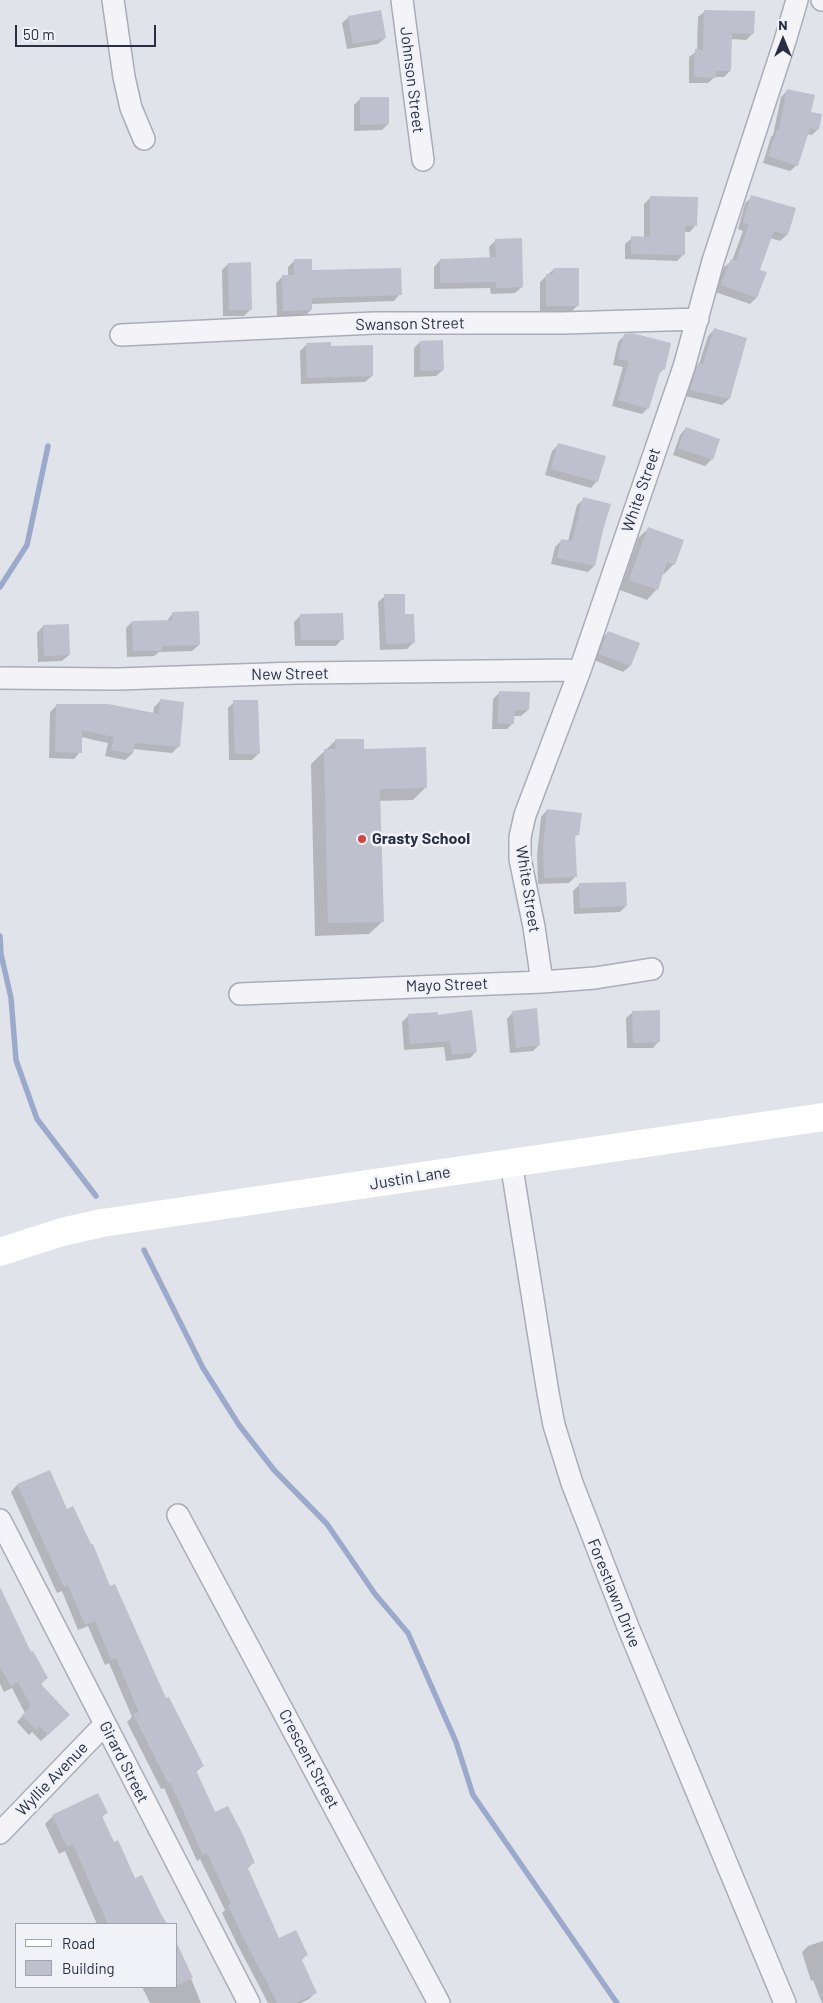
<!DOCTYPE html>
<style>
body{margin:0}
#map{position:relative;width:823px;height:2003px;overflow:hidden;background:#e1e3ea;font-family:Barlow,sans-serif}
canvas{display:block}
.legend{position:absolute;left:15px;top:1923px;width:162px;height:65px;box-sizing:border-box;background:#f0f2f7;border:1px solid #a0a4af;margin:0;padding:6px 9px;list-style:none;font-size:15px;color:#292e42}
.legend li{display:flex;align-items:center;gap:10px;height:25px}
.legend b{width:25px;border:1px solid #a0a4af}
.north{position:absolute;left:758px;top:15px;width:50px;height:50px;-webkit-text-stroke:4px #f0f2f7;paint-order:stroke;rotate:0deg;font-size:14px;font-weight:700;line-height:20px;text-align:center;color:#292e42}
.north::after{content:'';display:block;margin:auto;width:18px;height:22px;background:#292e42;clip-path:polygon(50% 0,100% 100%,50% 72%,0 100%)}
.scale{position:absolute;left:15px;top:25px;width:141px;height:22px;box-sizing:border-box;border:2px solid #292e42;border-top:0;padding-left:6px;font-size:15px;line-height:18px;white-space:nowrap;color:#292e42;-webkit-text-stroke:4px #f0f2f7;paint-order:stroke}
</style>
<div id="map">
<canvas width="823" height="2003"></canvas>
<ul class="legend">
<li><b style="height:6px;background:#fff"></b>Road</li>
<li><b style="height:14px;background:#bec1cd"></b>Building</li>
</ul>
<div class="north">N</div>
<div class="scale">50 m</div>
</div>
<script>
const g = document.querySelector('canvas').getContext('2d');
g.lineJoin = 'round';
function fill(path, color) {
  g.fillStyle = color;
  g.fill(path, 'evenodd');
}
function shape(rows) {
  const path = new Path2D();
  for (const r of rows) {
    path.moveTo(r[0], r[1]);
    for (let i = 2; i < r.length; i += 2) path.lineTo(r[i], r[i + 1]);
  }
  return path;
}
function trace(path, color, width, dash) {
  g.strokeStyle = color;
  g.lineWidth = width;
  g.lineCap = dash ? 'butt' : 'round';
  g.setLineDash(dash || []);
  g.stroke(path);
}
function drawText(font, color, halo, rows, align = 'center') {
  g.font = font + ' Barlow,sans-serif';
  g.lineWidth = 5;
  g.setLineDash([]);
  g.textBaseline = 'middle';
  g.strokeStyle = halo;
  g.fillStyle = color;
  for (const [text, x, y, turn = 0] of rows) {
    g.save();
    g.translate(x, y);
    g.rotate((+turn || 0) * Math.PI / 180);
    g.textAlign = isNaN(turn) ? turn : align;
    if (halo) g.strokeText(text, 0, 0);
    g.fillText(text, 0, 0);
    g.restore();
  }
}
const shadow = shape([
 [705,11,753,33,746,40,731,39,730,71,724,77,715,77,708,83,689,83,689,57,697,51,698,17],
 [349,17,385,38,378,44,347,49,342,23],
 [787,91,810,113,818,129,812,135,806,134,797,165,790,171,763,163,771,137,773,135,781,97],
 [360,99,388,124,382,130,354,131,354,105],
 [651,197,696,225,690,232,684,232,683,255,677,261,625,259,625,244,632,238,644,238,644,204],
 [752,197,794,209,787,235,780,241,770,238,759,270,756,298,750,304,715,292,724,267,732,261,743,231,738,229,745,203],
 [496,240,522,287,515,293,491,294,490,288,434,289,434,267,440,260,490,259,489,247],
 [295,260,311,271,400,294,394,301,311,304,311,310,305,316,277,317,276,283,283,276,288,276,288,267],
 [228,264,251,309,244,316,223,316,222,270],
 [554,269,578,305,571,312,540,312,540,282],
 [715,329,745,339,729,399,722,405,685,396,692,370,699,364,708,336],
 [625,335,664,369,657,375,648,408,642,414,612,406,623,367,613,365,618,342],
 [420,342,443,370,436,376,414,377,414,348],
 [307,344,330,347,372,376,365,382,301,384,300,351],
 [686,428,712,459,705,466,673,455,680,435],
 [559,444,597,481,591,488,545,475,552,451],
 [584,499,594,566,588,572,551,564,555,547,562,540,568,541,577,505],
 [648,529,674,564,664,574,662,573,656,590,647,600,620,590,638,538],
 [385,596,404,615,413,643,407,649,380,650,378,602],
 [172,614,199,645,192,651,159,652,154,656,127,657,126,628,132,622,166,622],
 [301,615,342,639,336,646,295,646,294,622],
 [43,626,69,655,62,661,38,662,37,633],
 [608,632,630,666,623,672,594,660,602,639],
 [499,693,528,710,521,716,513,716,513,723,507,729,492,729,493,699],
 [160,701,178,747,172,753,133,749,132,754,125,760,105,756,108,743,81,737,80,752,74,759,49,758,50,712,56,706,153,714,154,707],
 [234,702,259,753,252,760,229,760,228,708],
 [336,740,363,750,426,787,413,800,379,801,382,922,369,934,315,936,311,764],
 [547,810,578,834,574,838,576,876,569,883,538,884,537,855,541,817],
 [580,884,626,906,620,912,574,914,573,891],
 [513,1012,539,1045,533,1051,510,1053,507,1019],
 [633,1012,659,1041,653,1048,627,1048,626,1018],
 [408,1016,437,1016,476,1052,470,1058,446,1061,444,1047,404,1050,402,1022],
 [50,1472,66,1511,109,1587,166,1700,203,1766,196,1772,215,1814,254,1862,247,1869,279,1939,306,1955,301,1961,315,1993,309,1999,301,2003,268,2003,236,1942,222,1913,225,1910,200,1859,197,1861,164,1788,161,1789,127,1722,132,1717,109,1663,105,1665,88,1626,78,1630,62,1591,57,1593,11,1492,17,1485],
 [0,1595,30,1654,47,1678,40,1685,68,1715,41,1741,32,1732,29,1735,17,1722,25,1713,12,1688,4,1692,0,1684],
 [98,1795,106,1813,101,1818,134,1880,160,1915,161,1914,167,1924,97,1924,65,1851,59,1854,45,1824,53,1816],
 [823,1941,823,2003,822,2003,813,1980,811,1981,802,1952,808,1946],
 [176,1942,201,2003,150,2003,142,1987,176,1987]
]);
const stream = shape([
 [0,587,27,545,48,446],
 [0,936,1,954,11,998,16,1060,37,1119,96,1196],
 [144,1250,203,1368,239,1425,274,1470,327,1524,375,1594,408,1633,456,1742,473,1795,617,2003]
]);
const building = shape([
 [381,10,386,38,353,44,348,16],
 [704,10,755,11,754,34,732,33,731,71,716,71,716,78,694,77,695,49,703,50],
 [787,89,815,95,811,112,822,114,819,130,810,128,798,166,768,156,777,130,779,130],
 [360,97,389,97,389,124,360,125],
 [751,195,796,208,788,235,774,231,760,270,767,272,757,298,721,285,731,259,736,261,749,224,743,223],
 [650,196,698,197,697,226,685,226,685,255,631,254,631,236,650,237],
 [522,238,523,287,496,288,496,282,440,283,440,259,496,257,495,239],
 [294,259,312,259,312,270,401,268,402,295,312,298,312,310,283,311,282,275,294,275],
 [251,262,252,310,229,310,228,263],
 [554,268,579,268,579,306,546,306,546,274,553,274],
 [714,328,747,338,730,399,690,390,698,363,703,364],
 [632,333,671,343,665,370,661,369,649,409,618,400,629,361,618,359,624,334],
 [443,340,444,370,420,371,420,341],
 [331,342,331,346,373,345,373,376,307,378,306,343],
 [686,427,720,439,713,460,678,448],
 [558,443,606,456,598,482,551,469],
 [583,497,611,504,603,530,595,566,557,558,561,539,572,541],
 [648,527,684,540,675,565,667,562,658,590,629,580],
 [384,594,405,594,405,614,414,614,415,643,386,644],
 [199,611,200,645,162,646,162,651,133,651,132,621,172,620,172,612],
 [343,613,344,640,301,640,300,614],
 [69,624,70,655,44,656,43,625],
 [608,631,640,643,631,666,599,654],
 [499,691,530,692,529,710,515,710,514,724,498,723],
 [160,699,184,702,180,747,135,743,133,754,111,750,114,737,82,730,82,753,55,752,56,704,108,704,159,714],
 [233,700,258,700,260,754,235,754],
 [335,739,364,739,364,749,426,747,427,788,380,789,384,922,328,923,324,749,336,749],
 [547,809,582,813,579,835,575,835,577,877,544,878,543,847],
 [626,882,627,906,580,908,579,883],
 [537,1008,540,1045,516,1048,512,1011],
 [472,1010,477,1052,452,1055,450,1041,410,1044,408,1014,438,1012,438,1015],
 [660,1010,660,1042,633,1043,632,1011],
 [50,1470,67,1509,73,1506,91,1544,93,1544,110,1586,115,1584,166,1698,169,1697,204,1766,196,1770,215,1812,228,1806,243,1835,255,1863,247,1866,279,1938,296,1930,308,1955,301,1958,317,1993,295,2003,277,2003,264,1976,263,1976,242,1935,228,1905,231,1904,207,1853,203,1855,170,1782,168,1783,133,1714,139,1712,116,1658,111,1660,95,1621,85,1625,68,1585,64,1587,17,1484],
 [0,1587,31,1652,33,1651,48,1678,40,1683,70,1715,48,1735,40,1726,36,1730,22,1715,31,1706,18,1682,11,1686,0,1667],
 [98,1793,108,1813,102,1816,114,1842,118,1840,135,1878,142,1875,166,1924,108,1924,73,1844,67,1847,52,1815],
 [176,1941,193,1978,176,1986]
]);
const street = shape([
 [113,0,124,77,131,108,144,139],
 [402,0,423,160],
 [822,0,823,0],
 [121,335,374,323,563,323,698,319],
 [0,678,118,679,297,673,580,670],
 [542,982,534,927,520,859,520,837,525,815,580,670,684,367,713,261,785,41,797,0],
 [240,994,542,982,595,978,652,969],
 [511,1162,548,1393,554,1425,572,1483,628,1627,785,2003],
 [178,1515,439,2003],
 [0,1520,249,2003],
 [0,1833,105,1724]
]);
const secondary = shape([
 [0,1252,62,1232,102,1223,823,1117]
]);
const markers = [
 [362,839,5,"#d14643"]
];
const streetNames = [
 ["Johnson Street",412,80,83],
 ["Swanson Street",410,324,-1],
 ["White Street",641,490,-71],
 ["New Street",290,674,-1],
 ["White Street",528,889,81],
 ["Mayo Street",447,985,-2],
 ["Justin Lane",410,1178,-9],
 ["Forestlawn Drive",614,1593,68],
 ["Crescent Street",309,1759,62],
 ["Girard Street",124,1762,63],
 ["Wyllie Avenue",52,1779,-46]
];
const poiNames = [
 ["Grasty School",372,839]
];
fill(shadow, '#0003');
trace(stream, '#9baacb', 5.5);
fill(building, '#bec1cd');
trace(street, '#aaadb8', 24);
trace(street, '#f4f4f8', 21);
trace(secondary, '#fff', 28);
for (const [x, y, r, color] of markers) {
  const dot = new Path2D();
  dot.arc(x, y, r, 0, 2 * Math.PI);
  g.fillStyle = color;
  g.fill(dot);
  trace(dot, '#f0f2f7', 2);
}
drawText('16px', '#292e42', '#f0f2f7', streetNames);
drawText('bold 16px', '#292e42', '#f0f2f7', poiNames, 'left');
</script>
